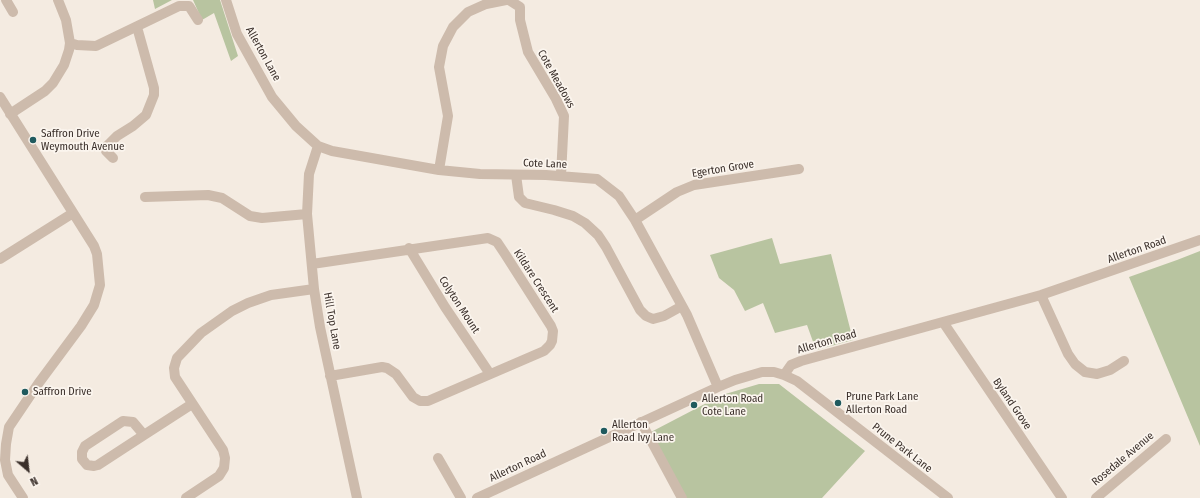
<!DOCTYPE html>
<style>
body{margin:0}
#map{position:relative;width:1200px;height:498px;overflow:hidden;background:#f4ebe1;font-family:"Fira Sans Condensed",sans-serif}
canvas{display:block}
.north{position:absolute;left:8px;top:450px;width:40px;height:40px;-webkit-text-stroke:3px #fbf5ee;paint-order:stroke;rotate:152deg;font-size:11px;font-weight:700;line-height:16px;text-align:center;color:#3b302b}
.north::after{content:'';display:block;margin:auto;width:14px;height:18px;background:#3b302b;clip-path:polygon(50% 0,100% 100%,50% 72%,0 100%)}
</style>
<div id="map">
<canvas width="1200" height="498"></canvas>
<div class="north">N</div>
</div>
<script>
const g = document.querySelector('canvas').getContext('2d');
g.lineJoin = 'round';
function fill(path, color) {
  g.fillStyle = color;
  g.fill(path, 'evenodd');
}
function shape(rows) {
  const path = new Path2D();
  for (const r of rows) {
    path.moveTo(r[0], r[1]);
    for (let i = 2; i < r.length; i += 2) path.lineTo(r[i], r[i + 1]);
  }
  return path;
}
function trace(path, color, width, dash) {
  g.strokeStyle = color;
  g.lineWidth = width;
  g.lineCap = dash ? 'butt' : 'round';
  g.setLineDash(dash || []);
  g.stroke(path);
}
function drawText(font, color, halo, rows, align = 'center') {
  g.font = font + ' "Fira Sans Condensed",sans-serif';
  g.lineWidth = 3.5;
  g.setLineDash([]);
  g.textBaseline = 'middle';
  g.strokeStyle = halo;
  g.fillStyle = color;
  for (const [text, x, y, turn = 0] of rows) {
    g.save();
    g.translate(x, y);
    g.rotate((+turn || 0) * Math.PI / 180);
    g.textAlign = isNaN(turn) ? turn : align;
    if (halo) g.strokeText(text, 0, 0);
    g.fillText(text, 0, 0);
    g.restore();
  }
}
const green = shape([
 [153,0,172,0,155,9],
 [193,0,220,0,238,56,231,61,214,13,202,20],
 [772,238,780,264,831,254,853,340,816,350,807,325,775,333,763,303,745,311,734,290,719,278,710,255],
 [1200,251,1200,446,1129,277,1177,260],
 [759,384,779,384,865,451,822,498,686,498,651,432,722,395]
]);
const minor = shape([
 [6,0,13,12],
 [226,0,237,34,272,97,296,126,318,146,332,151,439,170,480,174,546,175,597,179,619,196,635,220,687,315,718,387],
 [509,0,520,7,520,20,528,52,556,99,564,116,561,176],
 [70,43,77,45,96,46,179,6,189,6,198,20],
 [0,97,94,246,97,254,100,285,94,305,81,326,38,384,9,427,6,444,5,460,8,475,23,498],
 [10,114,45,91,53,83,64,65,69,50,70,43,66,20,58,0],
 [318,146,309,174,307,214,314,289,320,327,357,498],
 [113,158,106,151,106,147,117,136,133,126,146,115,154,95,154,88,137,27],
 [439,170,448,116,439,67,443,46,453,27,468,12,486,4,506,0],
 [516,175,519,197,525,203,554,210,573,216,585,223,598,235,606,247,640,310,646,316,653,319,664,316,682,306],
 [145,197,208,195,222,198,250,216,262,218,307,214],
 [635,220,677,192,694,185,799,169],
 [409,248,445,307,490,374],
 [0,259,73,213],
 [312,264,488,238,497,242,505,254,551,326,553,331,552,341,550,345,544,351,428,401,420,401,413,397,396,374,387,368,382,367,330,376],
 [1041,295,1068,354,1075,364,1085,372,1097,374,1110,370,1124,361],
 [943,322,1062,498],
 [784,375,791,365,801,361,1041,295,1200,240],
 [641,422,682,498],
 [144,435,98,465,94,466,87,465,82,459,82,452,85,446,123,421,133,422,144,435,192,404],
 [438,458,461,498],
 [186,498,219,476,224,468,225,458,223,450,175,377,174,368,177,358,201,333,232,311,248,303,271,295,314,289],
 [477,498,718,387,735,380,762,372,774,372,784,375,797,381,948,498],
 [1096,498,1166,439]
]);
const markers = [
 [33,140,4,"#1f5a5e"],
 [25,392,4,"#1f5a5e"],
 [838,403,4,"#1f5a5e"],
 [694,405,4,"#1f5a5e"],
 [604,431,4,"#1f5a5e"]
];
const streetNames = [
 ["Allerton Lane",263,54,61],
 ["Cote Meadows",556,79,61],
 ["Cote Lane",545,164,2],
 ["Egerton Grove",723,169,-9],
 ["Allerton Road",1137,250,-19],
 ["Kildare Crescent",536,281,57],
 ["Colyton Mount",459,305,57],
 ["Hill Top Lane",332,321,80],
 ["Allerton Road",827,342,-16],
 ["Byland Grove",1012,404,56],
 ["Prune Park Lane",902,448,38],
 ["Rosedale Avenue",1123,459,-40],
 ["Allerton Road",518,466,-25]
];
const poiNames = [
 ["Saffron Drive",41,134],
 ["Weymouth Avenue",41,147],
 ["Saffron Drive",33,392],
 ["Prune Park Lane",846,397],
 ["Allerton Road",846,410],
 ["Allerton Road",702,399],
 ["Cote Lane",702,412],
 ["Allerton",612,425],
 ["Road Ivy Lane",612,438]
];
fill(green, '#b8c4a0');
trace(minor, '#cdbbac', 10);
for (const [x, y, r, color] of markers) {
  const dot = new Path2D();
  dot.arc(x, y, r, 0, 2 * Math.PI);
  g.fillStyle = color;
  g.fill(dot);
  trace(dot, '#fbf5ee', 1.5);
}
drawText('11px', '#3b302b', '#fbf5ee', streetNames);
drawText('11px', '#3b302b', '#fbf5ee', poiNames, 'left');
</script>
